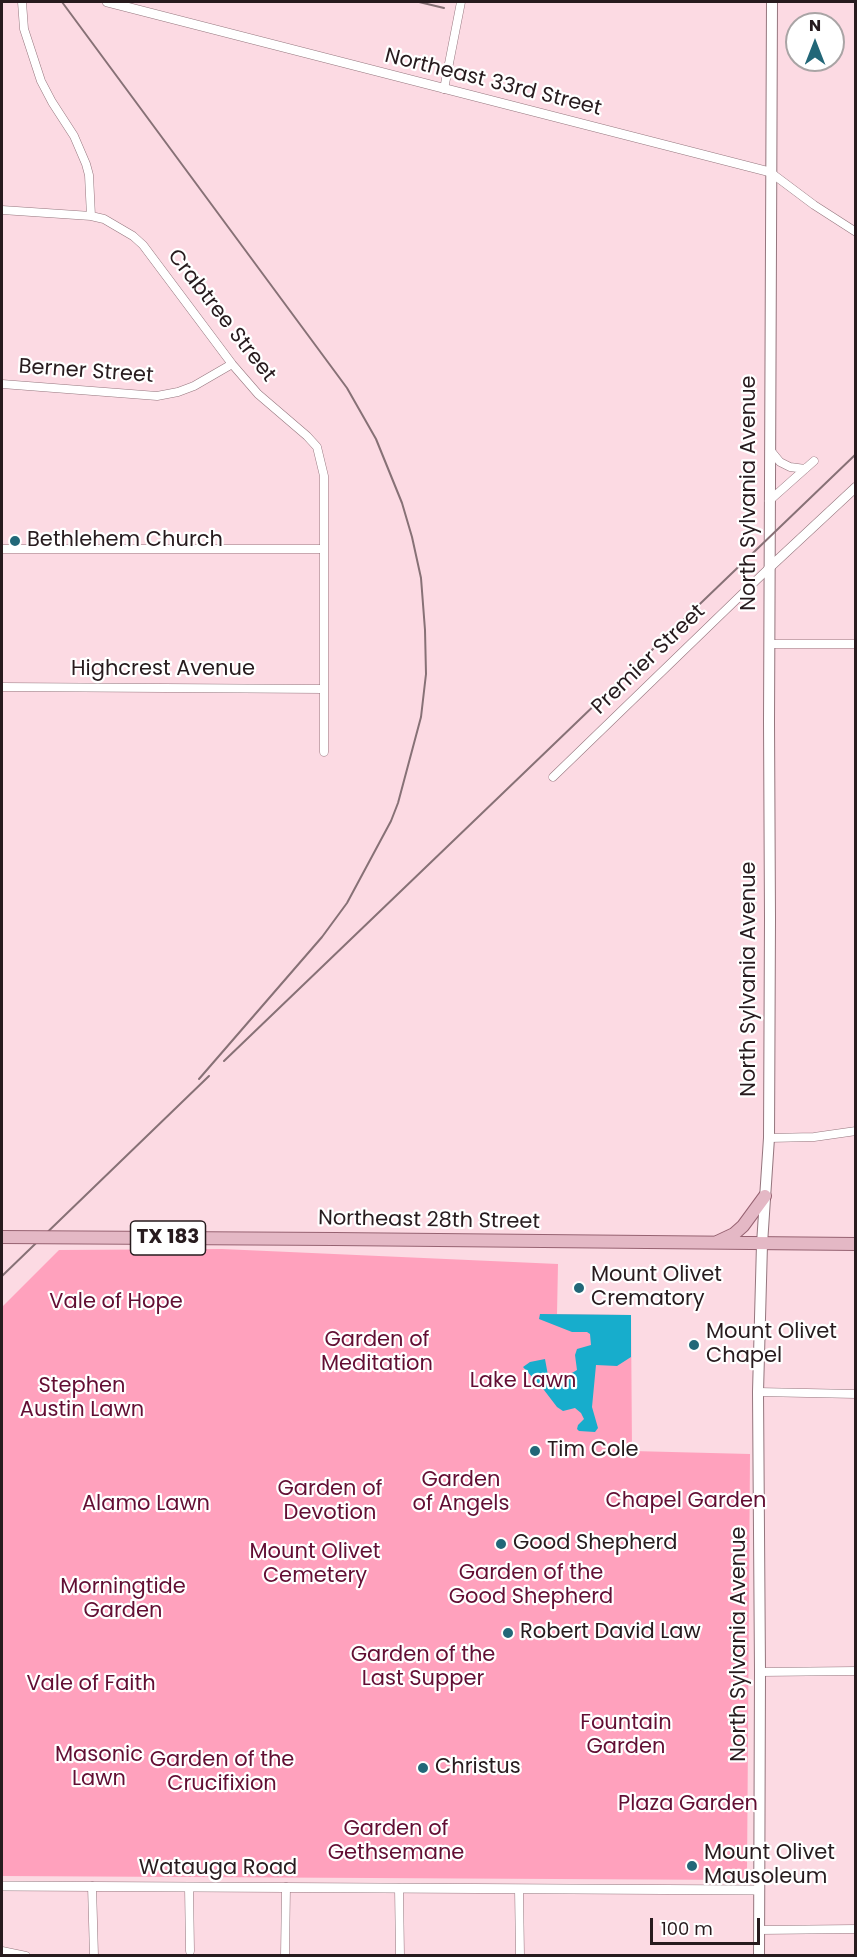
<!DOCTYPE html>
<style>
body{margin:0}
#map{position:relative;width:857px;height:1957px;overflow:hidden;background:#fcdae3;font-family:Poppins,sans-serif}
canvas{display:block}
.frame{position:absolute;inset:0;border:3px solid #271b1e;pointer-events:none}
.north{position:absolute;left:785px;top:12px;width:60px;height:60px;box-sizing:border-box;background:#fff;border:2px solid #a9a4a5;border-radius:50%;rotate:0deg;font-size:16px;font-weight:700;line-height:24px;text-align:center;color:#271b1e}
.north::after{content:'';display:block;margin:auto;width:21px;height:27px;background:#226778;clip-path:polygon(50% 0,100% 100%,50% 72%,0 100%)}
.scale{position:absolute;left:650px;top:1918px;width:110px;height:27px;box-sizing:border-box;border:3px solid #271b1e;border-top:0;padding-left:8px;font-size:18px;line-height:21px;white-space:nowrap;color:#271b1e;-webkit-text-stroke:4px #fff;paint-order:stroke}
</style>
<div id="map">
<canvas width="857" height="1957"></canvas>
<div class="frame"></div>
<div class="north">N</div>
<div class="scale">100 m</div>
</div>
<script>
const g = document.querySelector('canvas').getContext('2d');
g.lineJoin = 'round';
function fill(path, color) {
  g.fillStyle = color;
  g.fill(path, 'evenodd');
}
function shape(rows) {
  const path = new Path2D();
  for (const r of rows) {
    path.moveTo(r[0], r[1]);
    for (let i = 2; i < r.length; i += 2) path.lineTo(r[i], r[i + 1]);
  }
  return path;
}
function trace(path, color, width, dash) {
  g.strokeStyle = color;
  g.lineWidth = width;
  g.lineCap = dash ? 'butt' : 'round';
  g.setLineDash(dash || []);
  g.stroke(path);
}
function drawText(font, color, halo, rows, align = 'center') {
  g.font = font + ' Poppins,sans-serif';
  g.lineWidth = 4.5;
  g.setLineDash([]);
  g.textBaseline = 'middle';
  g.strokeStyle = halo;
  g.fillStyle = color;
  for (const [text, x, y, turn = 0] of rows) {
    g.save();
    g.translate(x, y);
    g.rotate((+turn || 0) * Math.PI / 180);
    g.textAlign = isNaN(turn) ? turn : align;
    if (halo) g.strokeText(text, 0, 0);
    g.fillText(text, 0, 0);
    g.restore();
  }
}
const green = shape([
 [222,1249,558,1264,557,1314,631,1315,632,1451,750,1454,747,1874,741,1880,2,1876,2,1307,59,1250]
]);
const water = shape([
 [540,1314,631,1315,631,1357,617,1366,596,1365,592,1407,598,1428,595,1432,579,1431,577,1429,578,1425,584,1419,581,1413,575,1408,563,1411,557,1407,544,1390,523,1367,530,1362,545,1359,549,1381,553,1384,577,1370,575,1355,577,1349,591,1345,590,1334,587,1332,572,1332,539,1319]
]);
const minor = shape([
 [22,2,24,29,41,81,52,102,74,136,86,164,89,175,91,216],
 [444,89,461,2],
 [770,172,814,205,856,232],
 [2,210,91,216,104,219,133,236,143,245,232,364,258,394,307,436,317,447,324,476,324,752],
 [2,384,157,396,178,392,194,386,232,364],
 [771,451,780,462,790,467,805,469],
 [769,501,814,461],
 [2,549,324,549],
 [770,644,856,644],
 [2,687,324,689],
 [553,777,769,568],
 [769,1138,814,1137,856,1131],
 [758,1392,856,1394],
 [760,1672,856,1671],
 [92,1886,94,1956],
 [189,1887,190,1951],
 [399,1888,400,1956],
 [519,1889,520,1956],
 [759,1930,856,1929],
 [2,1951,26,1956],
 [285,1956,286,1887]
]);
const tertiary = shape([
 [107,2,770,172],
 [769,568,856,487],
 [2,1886,759,1890]
]);
const secondary = shape([
 [759,1956,760,1672,758,1392,762,1244,769,1138,770,919,769,721,772,2]
]);
const primary = shape([
 [334,1239,856,1244],
 [717,1242,734,1234,743,1226,765,1196]
]);
const rail = shape([
 [62,2,347,388,376,439,402,503,412,537,421,578,425,630,426,674,421,717,398,803,391,821,347,903,322,937,199,1079],
 [419,2,444,8],
 [224,1061,856,454],
 [2,1276,209,1076]
]);
const primaryBridge = shape([
 [2,1237,334,1239]
]);
const markers = [
 [15,541,6,"#226778"],
 [579,1288,6,"#226778"],
 [694,1345,6,"#226778"],
 [535,1451,6,"#226778"],
 [501,1544,6,"#226778"],
 [508,1633,6,"#226778"],
 [423,1768,6,"#226778"],
 [692,1866,6,"#226778"]
];
const shields = [
 [168,1238,75]
];
const shieldNames = [
 ["TX 183",168,1238]
];
const streetNames = [
 ["Northeast 33rd Street",493,83,14],
 ["Crabtree Street",221,316,52],
 ["Berner Street",86,372,4],
 ["North Sylvania Avenue",750,493,-90],
 ["Premier Street",649,660,-44],
 ["Highcrest Avenue",163,670],
 ["North Sylvania Avenue",750,979,-90],
 ["Northeast 28th Street",429,1221,1],
 ["North Sylvania Avenue",740,1644,-90],
 ["Watauga Road",218,1869]
];
const poiNames = [
 ["Bethlehem Church",27,541],
 ["Mount Olivet",591,1276],
 ["Crematory",591,1300],
 ["Mount Olivet",706,1333],
 ["Chapel",706,1357],
 ["Tim Cole",547,1451],
 ["Good Shepherd",513,1544],
 ["Robert David Law",520,1633],
 ["Christus",435,1768],
 ["Mount Olivet",704,1854],
 ["Mausoleum",704,1878]
];
const parkNames = [
 ["Vale of Hope",116,1303],
 ["Garden of",377,1341],
 ["Meditation",377,1365],
 ["Lake Lawn",523,1382],
 ["Stephen",82,1387],
 ["Austin Lawn",82,1411],
 ["Garden",461,1481],
 ["of Angels",461,1505],
 ["Garden of",330,1490],
 ["Devotion",330,1514],
 ["Chapel Garden",686,1502],
 ["Alamo Lawn",146,1505],
 ["Mount Olivet",315,1553],
 ["Cemetery",315,1577],
 ["Garden of the",531,1574],
 ["Good Shepherd",531,1598],
 ["Morningtide",123,1588],
 ["Garden",123,1612],
 ["Garden of the",423,1656],
 ["Last Supper",423,1680],
 ["Vale of Faith",91,1685],
 ["Fountain",626,1724],
 ["Garden",626,1748],
 ["Masonic",99,1756],
 ["Lawn",99,1780],
 ["Garden of the",222,1761],
 ["Crucifixion",222,1785],
 ["Plaza Garden",688,1805],
 ["Garden of",396,1830],
 ["Gethsemane",396,1854]
];
fill(green, '#ffa1bd');
fill(water, '#17adcc');
trace(minor, '#95767e', 9);
trace(tertiary, '#95767e', 10);
trace(secondary, '#95767e', 12);
trace(primary, '#966271', 14);
trace(minor, '#fff', 8);
trace(tertiary, '#fff', 9);
trace(secondary, '#fff', 10);
trace(primary, '#e4b8c5', 12);
trace(rail, '#877176', 2);
trace(primaryBridge, '#966271', 14, []);
trace(primaryBridge, '#e4b8c5', 12);
for (const [x, y, r, color] of markers) {
  const dot = new Path2D();
  dot.arc(x, y, r, 0, 2 * Math.PI);
  g.fillStyle = color;
  g.fill(dot);
  trace(dot, '#fff', 2);
}
for (const [x, y, w] of shields) {
  const box = new Path2D();
  box.roundRect(x - w / 2, y - 17, w, 34, 4.5);
  g.fillStyle = '#fff';
  g.fill(box);
  trace(box, '#271b1e', 1.5);
}
drawText('bold 20px', '#271b1e', null, shieldNames);
drawText('21px', '#271b1e', '#fff', streetNames);
drawText('21px', '#271b1e', '#fff', poiNames, 'left');
drawText('21px', '#620e33', '#fff', parkNames);
</script>
